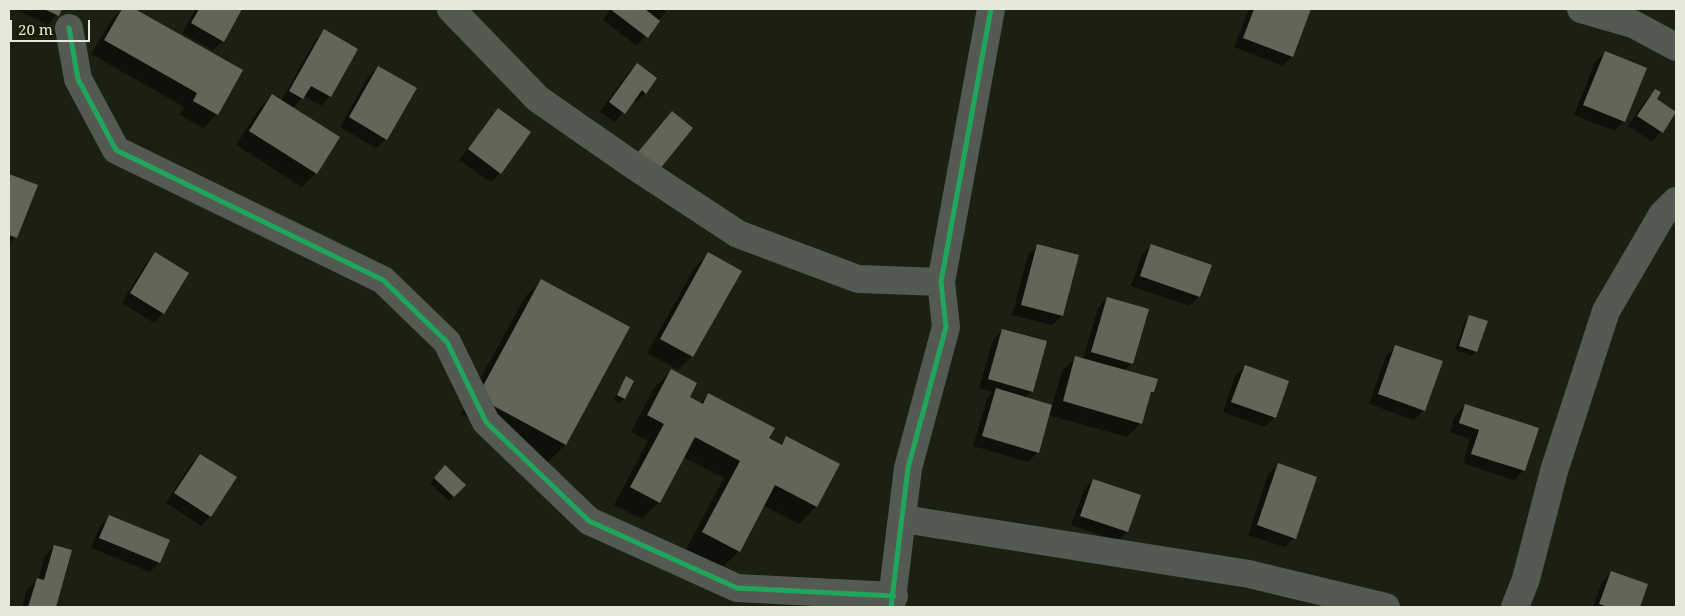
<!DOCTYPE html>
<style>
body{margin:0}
#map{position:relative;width:1685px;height:616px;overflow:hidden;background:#1c2013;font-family:"Noto Serif",serif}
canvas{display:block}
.frame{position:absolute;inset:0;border:10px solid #e4e9d9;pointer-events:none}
.scale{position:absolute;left:10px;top:20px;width:80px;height:22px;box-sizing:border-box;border:2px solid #e4e9d9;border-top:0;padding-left:6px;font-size:15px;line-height:18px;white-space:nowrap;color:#e4e9d9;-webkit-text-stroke:4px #161c04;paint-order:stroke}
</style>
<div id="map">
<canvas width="1685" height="616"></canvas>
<div class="frame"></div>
<div class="scale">20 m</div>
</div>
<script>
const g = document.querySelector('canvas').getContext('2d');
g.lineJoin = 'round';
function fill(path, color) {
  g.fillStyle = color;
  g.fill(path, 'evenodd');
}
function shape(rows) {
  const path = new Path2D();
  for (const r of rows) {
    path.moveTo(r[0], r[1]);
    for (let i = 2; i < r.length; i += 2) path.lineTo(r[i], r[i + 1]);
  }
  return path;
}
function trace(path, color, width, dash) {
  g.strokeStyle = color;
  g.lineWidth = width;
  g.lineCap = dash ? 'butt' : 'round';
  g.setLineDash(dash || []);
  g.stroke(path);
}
const shadow = shape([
 [15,9,61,9,48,25],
 [122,9,133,9,241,71,217,114,203,128,180,115,184,107,91,54,112,19],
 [196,9,241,9,223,41,213,50,182,33],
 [611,9,668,9,637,46,603,20],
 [1249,9,1310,9,1292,56,1282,66,1234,47],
 [325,31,330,96,321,106,304,96,293,108,316,173,302,187,236,145,259,109,272,95,281,101,315,40],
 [1605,52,1624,121,1615,131,1574,115,1595,62],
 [637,64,645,93,636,102,633,100,615,122,600,112,627,74],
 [378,67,386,139,376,148,340,127,368,77],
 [1656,90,1655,99,1675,113,1652,142,1628,126,1646,100],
 [498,109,500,173,491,182,459,160],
 [672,112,629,163,662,122],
 [9,175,36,186,16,237,9,244],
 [1152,245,1199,296,1190,306,1131,286,1142,255],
 [1037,246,1062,316,1052,325,1012,315,1028,255],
 [709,253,692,356,678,370,647,353,695,267],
 [155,254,163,313,154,323,122,303,146,263],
 [542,280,628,328,565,445,548,462,461,414,525,297],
 [1107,298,1132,363,1124,370,1153,392,1149,396,1141,423,1127,437,1048,415,1038,452,1028,462,973,446,987,399,993,392,979,388,993,340,1002,330,1032,391,1025,398,1052,406,1062,371,1076,357,1083,359,1098,308],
 [1470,316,1476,352,1472,356,1455,350,1465,321],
 [1396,346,1424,410,1414,420,1369,404,1386,356],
 [1245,367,1275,417,1265,427,1223,412,1235,376],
 [671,371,688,398,699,404,709,394,768,439,779,445,787,437,839,465,816,507,799,524,763,505,739,551,722,568,686,549,724,478,683,457,659,502,642,519,614,505,648,441,631,432,654,388],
 [626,378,624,399,620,403,613,400],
 [1465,406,1524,470,1514,480,1463,463,1470,439,1450,432,1455,415],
 [200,455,210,516,201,526,166,503,190,465],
 [1278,465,1294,538,1285,547,1248,535,1268,474],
 [445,467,464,485,449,501,430,483],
 [1093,480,1127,532,1117,541,1071,525,1084,490],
 [109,517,159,563,150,572,91,548,100,526],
 [55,546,71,551,55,607,22,607,27,589,38,580,45,556],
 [1612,572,1647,585,1638,607,1593,607,1602,582]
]);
const building = shape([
 [44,9,62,9,59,16],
 [122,9,135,9,243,70,218,115,193,101,197,93,104,40],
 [199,9,242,9,224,42,191,23],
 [610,9,645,9,660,21,648,38],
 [1254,9,1311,9,1293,57,1243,38],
 [324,29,358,49,331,97,311,86,303,99,289,91],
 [1605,51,1647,68,1625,122,1583,105],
 [637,63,657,78,646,94,642,90,625,114,609,102],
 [378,66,417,88,387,140,349,117],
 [1655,89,1661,92,1657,99,1676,112,1663,133,1637,116],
 [272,94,340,137,317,174,249,131],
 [498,108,531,132,501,174,468,149],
 [672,111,693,128,659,170,638,152],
 [9,174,38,185,17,238,9,235],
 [1037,244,1079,255,1063,316,1021,305],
 [1151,244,1212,265,1200,297,1140,276],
 [155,252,189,273,164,314,130,293],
 [708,252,742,271,693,357,660,339],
 [541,279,630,327,566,445,477,397],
 [1107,297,1149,309,1133,364,1091,352],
 [1469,315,1488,321,1477,352,1459,346],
 [1002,329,1047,341,1033,392,988,379],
 [1395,345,1443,361,1425,411,1378,394],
 [1075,356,1158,379,1154,392,1151,392,1142,424,1063,401],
 [1245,365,1289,381,1276,418,1231,402],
 [671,369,697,383,690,397,703,404,708,393,775,428,769,438,782,445,786,436,840,464,817,507,775,485,740,552,702,532,740,461,695,437,660,503,630,487,664,424,647,415],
 [626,376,634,381,625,399,617,395],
 [996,388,1052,405,1039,453,982,436],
 [1465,404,1539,428,1525,471,1471,454,1479,430,1459,423],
 [200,454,237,477,211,517,174,493],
 [1278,463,1317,477,1296,539,1257,525],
 [445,465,466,485,454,497,434,478],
 [1093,479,1141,495,1128,532,1080,516],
 [109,515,170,540,160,563,99,538],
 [54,545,72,550,56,607,28,607,37,578,44,580],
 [1611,571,1648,584,1640,607,1608,607,1599,604]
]);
const minor = shape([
 [451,9,538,99,630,163,738,234,858,279,941,282],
 [1581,9,1633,24,1676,47],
 [69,28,78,79,116,150,383,280,447,342,486,422,589,521,737,588,894,596],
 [903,519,1249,574,1386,607],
 [891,607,908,468,946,327,941,282,991,9],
 [1515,607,1526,579,1554,471,1606,311,1662,215,1676,201]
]);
const cycleway = shape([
 [69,28,78,79,116,150,383,280,447,342,486,422,589,521,737,588,894,596],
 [891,607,908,468,946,327,941,282,991,9]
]);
fill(shadow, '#0007');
fill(building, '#646559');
trace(minor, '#545a52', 28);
trace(cycleway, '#20a55d', 5);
</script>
